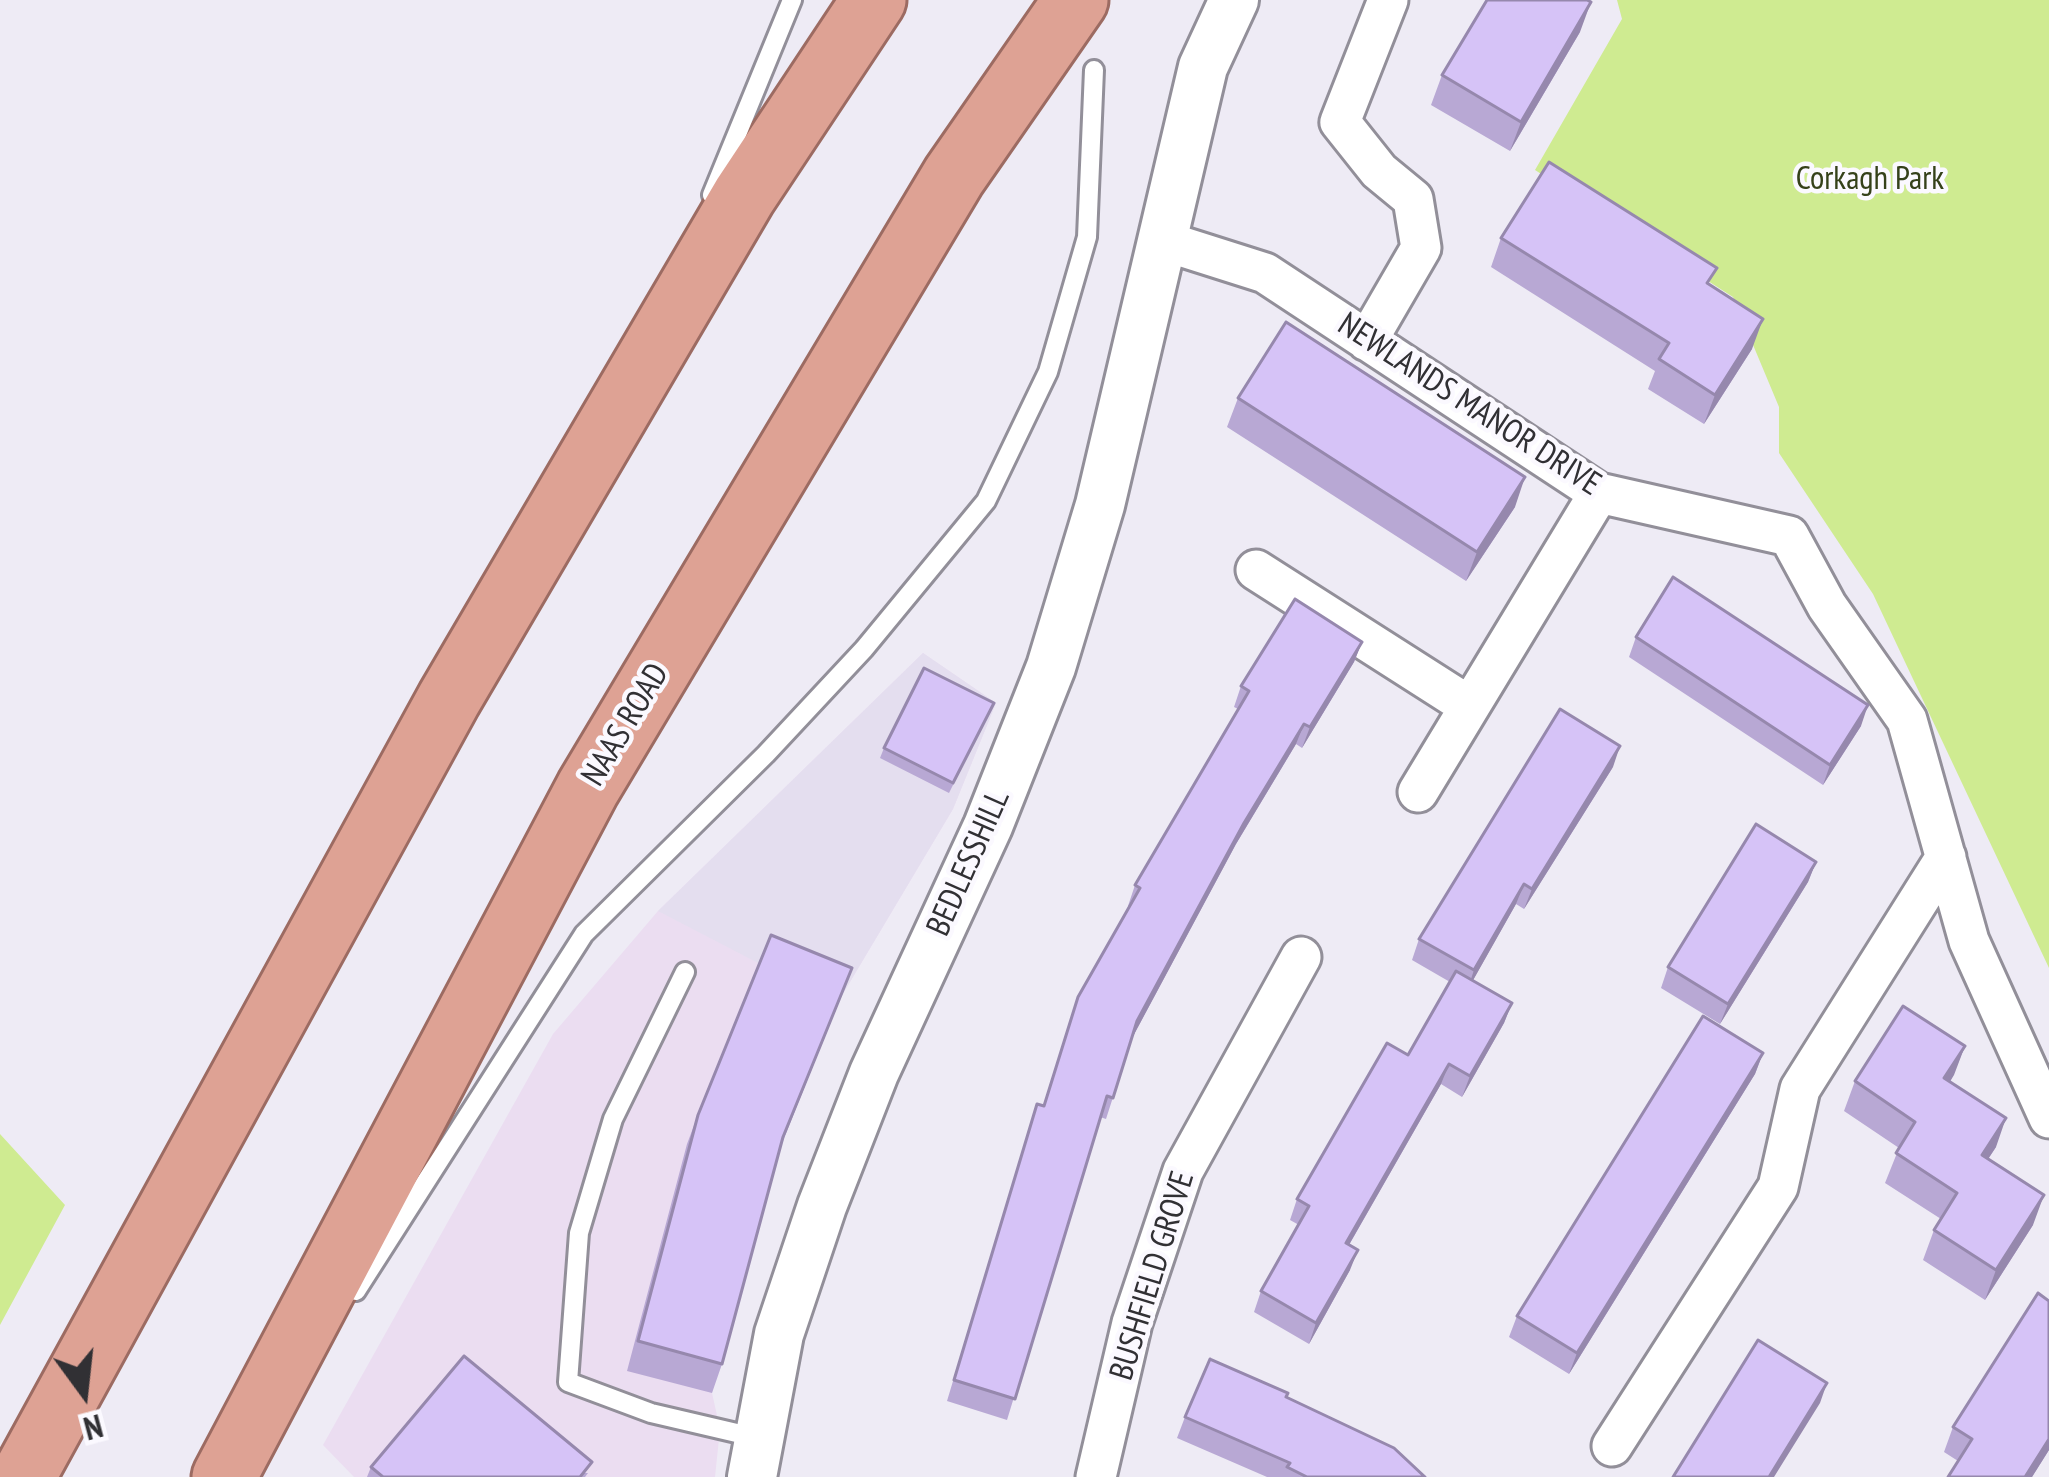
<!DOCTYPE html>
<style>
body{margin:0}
#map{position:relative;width:2049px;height:1477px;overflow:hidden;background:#eeebf5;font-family:"PT Sans Narrow",sans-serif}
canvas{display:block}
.north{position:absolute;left:24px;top:1333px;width:120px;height:120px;-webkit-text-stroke:9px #fbf9ff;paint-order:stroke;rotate:165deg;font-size:33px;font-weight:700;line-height:48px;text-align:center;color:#313034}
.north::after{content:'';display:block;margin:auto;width:42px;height:54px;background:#313034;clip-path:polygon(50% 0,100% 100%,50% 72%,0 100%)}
</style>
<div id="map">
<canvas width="2049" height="1477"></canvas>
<div class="north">N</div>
</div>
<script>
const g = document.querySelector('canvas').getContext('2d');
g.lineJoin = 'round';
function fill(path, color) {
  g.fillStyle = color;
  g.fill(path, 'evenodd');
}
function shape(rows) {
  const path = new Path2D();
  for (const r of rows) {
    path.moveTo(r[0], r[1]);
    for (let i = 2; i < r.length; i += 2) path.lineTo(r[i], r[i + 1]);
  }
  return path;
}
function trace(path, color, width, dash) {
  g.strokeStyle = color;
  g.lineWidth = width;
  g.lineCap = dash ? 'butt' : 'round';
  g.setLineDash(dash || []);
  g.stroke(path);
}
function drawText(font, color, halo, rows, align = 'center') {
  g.font = font + ' "PT Sans Narrow",sans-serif';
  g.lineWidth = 9;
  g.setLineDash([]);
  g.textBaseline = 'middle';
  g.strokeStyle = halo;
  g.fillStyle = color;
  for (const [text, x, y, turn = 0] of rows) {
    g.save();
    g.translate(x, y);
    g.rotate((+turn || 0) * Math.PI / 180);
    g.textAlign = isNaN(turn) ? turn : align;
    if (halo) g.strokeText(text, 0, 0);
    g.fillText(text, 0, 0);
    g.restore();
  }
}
const commercial = shape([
 [923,653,996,703,953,809,841,997,766,1182,712,1393,720,1429,715,1477,354,1477,323,1445,553,1034,658,911]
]);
const built = shape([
 [923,653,996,703,953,809,841,997,760,964,658,911]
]);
const green = shape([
 [1617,0,2049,0,2049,968,1873,594,1779,453,1779,407,1733,297,1535,170,1622,19],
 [0,1134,65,1205,0,1325]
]);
const service = shape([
 [712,195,792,0],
 [685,972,613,1119,579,1233,568,1382,651,1413,758,1438],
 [356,1291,584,934,766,754,864,649,986,501,1048,372,1087,237,1094,70]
]);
const minor = shape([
 [1161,240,1265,273,1599,493,1789,536,1827,606,1907,720,1969,941,2049,1118],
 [1367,341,1421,248,1413,199,1379,171,1340,122,1388,0],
 [1256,570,1469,706],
 [1418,792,1599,493],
 [1612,1446,1778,1187,1800,1089,1946,857],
 [1096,1477,1132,1323,1183,1171,1301,957]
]);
const tertiary = shape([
 [752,1477,779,1334,822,1206,874,1073,988,826,1051,667,1100,505,1203,67,1234,0]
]);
const trunk = shape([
 [23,1477,449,699,744,196,874,0],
 [224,1477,588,788,954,176,1076,0]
]);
const wall = shape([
 [1580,32,1510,151,1431,105,1442,75],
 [1501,238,1710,285,1752,349,1704,424,1648,389,1655,371,1491,267],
 [1238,398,1515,507,1466,581,1227,427],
 [1636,637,1861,726,1823,785,1629,657],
 [1362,642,1354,662,1302,748,1296,744,1236,844,1132,1038,1106,1119,1100,1117,1007,1420,947,1401,1030,1125,1037,1104,1043,1106,1078,997,1129,907,1128,906,1135,885,1238,709,1234,707,1241,686],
 [994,703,949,793,880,758,884,748],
 [1613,767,1524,909,1516,904,1473,980,1512,1003,1504,1023,1462,1097,1441,1084,1349,1245,1350,1270,1309,1344,1254,1312,1261,1291,1299,1225,1290,1220,1297,1199,1408,1055,1450,982,1412,960,1419,939],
 [1816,862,1808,882,1720,1024,1661,988,1668,967],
 [852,968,781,1146,722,1364,712,1393,627,1371,687,1144,698,1115],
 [1965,1046,1950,1082,1996,1147,1988,1159,2033,1225,1985,1300,1923,1260,1934,1230,1941,1219,1885,1183,1899,1148,1844,1111,1855,1081],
 [1763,1053,1755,1074,1569,1374,1509,1337,1517,1316],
 [2049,1301,2049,1450,2032,1477,1948,1477,1958,1461,1944,1452,1953,1427],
 [1286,1397,1425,1477,1267,1477,1177,1438,1185,1417],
 [371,1467,588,1473,585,1477,367,1477]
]);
const shadedWall = shape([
 [1591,2,1580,32,1510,151,1521,122],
 [1763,319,1752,349,1704,424,1715,395],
 [1525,477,1515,507,1466,581,1477,552],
 [1362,642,1354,662,1302,748,1310,727],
 [1868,705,1861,726,1823,785,1830,765],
 [1304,724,1296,744,1236,844,1130,1042,1137,1021,1244,823],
 [1620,746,1613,767,1524,909,1532,889],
 [1816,862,1808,882,1720,1024,1728,1004],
 [1524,884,1516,904,1467,991,1474,970],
 [852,968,841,997,772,1166,783,1137],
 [1512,1003,1504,1023,1462,1097,1470,1076],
 [1965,1046,1954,1075,1934,1108,1944,1078],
 [1763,1053,1755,1074,1569,1374,1577,1353],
 [1449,1064,1441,1084,1338,1264,1346,1243],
 [2006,1118,1996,1147,1971,1185,1982,1155],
 [2044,1195,2033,1225,1985,1300,1996,1270],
 [1358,1250,1350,1270,1309,1344,1316,1323],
 [1827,1383,1820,1403,1774,1477,1769,1477],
 [2049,1439,2049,1450,2032,1477,2025,1477]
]);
const building = shape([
 [1487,0,1587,0,1591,2,1521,122,1442,75,1487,0],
 [1549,162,1717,268,1707,283,1763,319,1715,395,1659,359,1669,343,1501,238,1549,162],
 [1286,322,1525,477,1477,552,1238,398,1286,322],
 [1673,577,1868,705,1830,765,1636,637,1673,577],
 [1295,599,1362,642,1310,727,1304,724,1244,823,1137,1021,1113,1098,1107,1096,1015,1399,954,1380,1037,1104,1044,1106,1078,997,1140,888,1135,885,1249,691,1241,686,1295,599],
 [924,668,994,703,953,783,884,748,924,668],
 [1560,709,1620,746,1532,889,1524,884,1474,970,1419,939,1560,709],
 [1756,824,1816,862,1728,1004,1668,967,1756,824],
 [771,935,852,968,783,1137,722,1364,638,1341,698,1115,771,935],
 [1456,971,1512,1003,1470,1076,1449,1064,1346,1243,1358,1250,1316,1323,1261,1291,1309,1206,1297,1199,1387,1043,1408,1055,1456,971],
 [1903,1006,1965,1046,1944,1078,2006,1118,1982,1155,2044,1195,1996,1270,1934,1230,1957,1193,1896,1153,1915,1122,1855,1081,1903,1006],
 [1703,1016,1763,1053,1577,1353,1517,1316,1703,1016],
 [2038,1293,2049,1301,2049,1439,2025,1477,1948,1477,1972,1439,1953,1427,2038,1293],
 [1758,1340,1827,1383,1769,1477,1673,1477,1758,1340],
 [464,1356,592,1462,580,1477,383,1477,371,1467,464,1356],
 [1210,1359,1288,1393,1286,1397,1394,1448,1425,1477,1307,1477,1287,1467,1290,1463,1185,1417,1210,1359]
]);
const parkNames = [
 ["Corkagh Park",1870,180]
];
const streetNames = [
 ["NEWLANDS MANOR DRIVE",1469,405,33],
 ["NAAS ROAD",626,725,-59],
 ["BEDLESSHILL",969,863,-66],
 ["BUSHFIELD GROVE",1153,1276,-73]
];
fill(commercial, '#ebddf1');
fill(built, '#e4deef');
fill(green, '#cfeb91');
trace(service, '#928f99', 24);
trace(minor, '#928f99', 45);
trace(tertiary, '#928f99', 54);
trace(trunk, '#9c6b62', 69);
trace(service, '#fff', 18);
trace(minor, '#fff', 39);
trace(tertiary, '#fff', 48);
trace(trunk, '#dea294', 63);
fill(wall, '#b8a8d4');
fill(shadedWall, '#9688ad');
fill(building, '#d6c3f7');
trace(building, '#9688ad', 3);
drawText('33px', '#35411a', '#fbf9ff', parkNames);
drawText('33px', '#313034', '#fbf9ff', streetNames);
</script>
